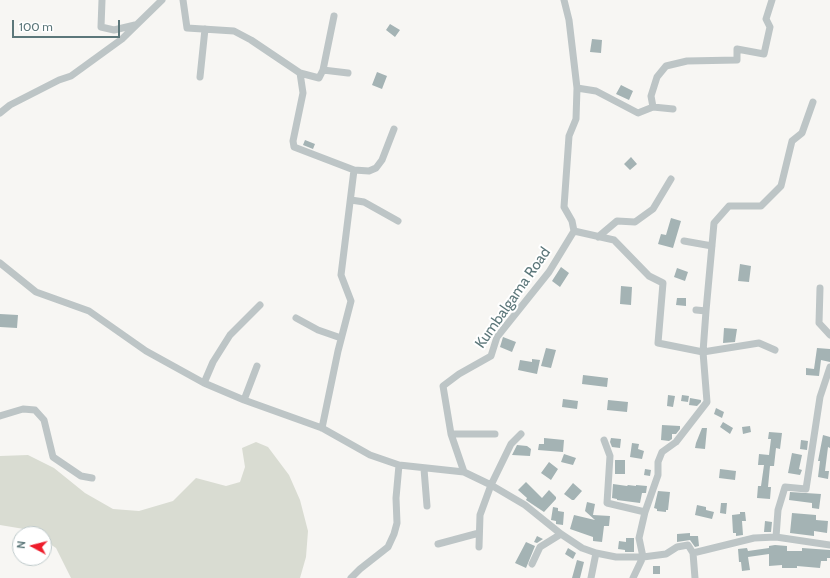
<!DOCTYPE html>
<style>
body{margin:0}
#map{position:relative;width:830px;height:578px;overflow:hidden;background:#f7f6f3;font-family:Cabin,sans-serif}
canvas{display:block}
.north{position:absolute;left:12px;top:526px;width:40px;height:40px;box-sizing:border-box;background:#fff;border:1px solid #bec9ca;border-radius:50%;rotate:277deg;font-size:11px;font-weight:700;line-height:16px;text-align:center;color:#5c777a}
.north::after{content:'';display:block;margin:auto;width:14px;height:18px;background:#ee1c2b;clip-path:polygon(50% 0,100% 100%,50% 72%,0 100%)}
.scale{position:absolute;left:12px;top:20px;width:108px;height:18px;box-sizing:border-box;border:2px solid #5c777a;border-top:0;padding-left:5px;font-size:12px;line-height:14px;white-space:nowrap;color:#5c777a;-webkit-text-stroke:3px #fff;paint-order:stroke}
</style>
<div id="map">
<canvas width="830" height="578"></canvas>
<div class="north">N</div>
<div class="scale">100 m</div>
</div>
<script>
const g = document.querySelector('canvas').getContext('2d');
g.lineJoin = 'round';
function fill(path, color) {
  g.fillStyle = color;
  g.fill(path, 'evenodd');
}
function shape(rows) {
  const path = new Path2D();
  for (const r of rows) {
    path.moveTo(r[0], r[1]);
    for (let i = 2; i < r.length; i += 2) path.lineTo(r[i], r[i + 1]);
  }
  return path;
}
function trace(path, color, width, dash) {
  g.strokeStyle = color;
  g.lineWidth = width;
  g.lineCap = dash ? 'butt' : 'round';
  g.setLineDash(dash || []);
  g.stroke(path);
}
function drawText(font, color, halo, rows, align = 'center') {
  g.font = font + ' Cabin,sans-serif';
  g.lineWidth = 4;
  g.setLineDash([]);
  g.textBaseline = 'middle';
  g.strokeStyle = halo;
  g.fillStyle = color;
  for (const [text, x, y, turn = 0] of rows) {
    g.save();
    g.translate(x, y);
    g.rotate((+turn || 0) * Math.PI / 180);
    g.textAlign = isNaN(turn) ? turn : align;
    if (halo) g.strokeText(text, 0, 0);
    g.fillText(text, 0, 0);
    g.restore();
  }
}
const green = shape([
 [256,442,268,447,289,475,300,500,308,531,306,557,300,578,71,578,56,548,44,540,44,534,36,534,30,530,0,525,0,456,28,455,54,468,85,493,113,509,139,511,173,501,196,478,226,486,240,482,245,467,242,448]
]);
const building = shape([
 [390,24,400,30,395,37,386,30],
 [592,39,602,40,601,53,590,52],
 [377,72,387,76,382,89,372,85],
 [621,85,633,91,629,100,616,94],
 [305,140,315,144,313,149,303,145],
 [631,157,637,164,630,170,624,164],
 [671,218,681,221,673,248,658,244,661,234,666,235],
 [740,264,751,266,749,282,738,281],
 [561,267,569,273,560,287,552,281],
 [677,268,688,272,685,281,674,277],
 [621,286,632,287,631,305,620,304],
 [677,298,686,298,686,306,676,305],
 [0,314,18,315,17,328,0,327],
 [724,328,737,329,735,342,723,343],
 [503,337,516,342,512,352,500,347],
 [546,348,556,350,551,368,541,366],
 [817,348,830,349,830,362,821,360,819,376,806,375,806,368,814,369],
 [532,359,540,360,537,374,518,370,520,360,532,362],
 [583,375,608,378,607,387,582,384],
 [668,395,675,396,673,407,667,406],
 [682,395,689,396,688,402,681,401],
 [690,398,701,400,701,402,697,406,689,405],
 [563,399,578,401,577,409,562,407],
 [608,400,628,402,627,412,607,410],
 [716,408,724,412,722,418,714,414],
 [723,422,733,428,730,434,720,427],
 [662,425,680,426,680,429,676,434,672,434,672,439,669,441,661,440],
 [750,426,751,432,743,434,742,427],
 [702,428,707,428,705,449,695,448,696,443],
 [769,432,782,433,780,449,776,448,774,466,770,466,768,487,771,487,770,499,757,498,758,486,761,486,764,465,758,465,759,454,769,455,771,439,768,439],
 [823,435,830,437,830,448,828,447,825,471,829,471,828,479,818,477,820,461,818,461],
 [544,438,564,440,563,452,538,450,539,444,544,444],
 [611,438,621,439,620,448,612,447,610,442],
 [801,440,808,441,807,450,800,449],
 [632,443,639,444,638,449,644,451,642,459,630,457],
 [517,445,527,446,531,449,530,456,512,455],
 [792,453,802,455,799,469,802,470,800,475,788,473],
 [564,454,576,458,573,465,561,462],
 [615,460,625,460,625,474,615,474],
 [549,462,558,469,551,480,541,473],
 [645,469,651,470,650,476,644,475],
 [720,469,736,471,735,480,719,478],
 [526,482,542,498,549,490,556,497,556,499,544,512,526,500,527,498,518,490],
 [573,483,582,491,574,500,572,500,564,494],
 [613,484,627,486,628,485,636,486,636,485,647,486,646,493,642,493,640,503,617,500,617,499,612,498],
 [658,491,670,492,668,510,666,510,666,512,657,511,657,509,654,508],
 [790,492,821,494,819,509,812,508,812,503,789,500],
 [587,502,595,504,593,515,610,516,609,526,604,526,602,542,593,541,593,537,570,529,574,515,595,520,585,511],
 [721,503,727,503,726,514,720,513],
 [697,505,706,507,706,510,714,512,712,519,695,515],
 [553,507,558,508,558,511,564,512,563,525,556,524,556,521,551,520],
 [740,512,745,512,746,521,742,521,743,535,736,536,736,533,733,533,732,515,740,514],
 [792,513,816,515,816,520,828,521,827,533,814,531,814,536,790,533],
 [765,521,772,522,771,532,764,532],
 [690,533,690,536,698,536,699,546,695,547,690,540,677,542,677,534],
 [537,536,543,539,537,543,534,542],
 [626,538,634,538,634,552,625,552,625,550,618,549,619,541,626,542],
 [526,542,535,546,526,568,515,563],
 [775,545,787,546,787,551,802,551,802,548,830,550,830,558,827,558,827,561,821,561,820,568,797,566,797,568,782,568,782,565,769,566,769,554,748,557,750,570,742,571,741,562,739,562,738,549,747,548,748,551,769,548,769,546],
 [568,548,576,553,573,559,565,554],
 [577,560,584,562,580,578,572,578],
 [653,566,660,566,660,574,653,574]
]);
const minor = shape([
 [102,0,101,27,114,30,135,25],
 [183,0,187,28,234,31,251,40,300,73,303,93,293,141,294,147,354,170,341,275,351,301,338,351,322,428],
 [323,70,334,16],
 [300,73,319,78,323,70,348,73],
 [200,77,205,29],
 [577,88,596,91,638,113,653,107,673,109],
 [653,107,651,96,657,77,666,66,687,61,737,60,737,49,764,54,770,27,766,19,772,0],
 [0,113,10,105,59,80,71,76,122,39,162,0],
 [354,170,369,171,376,168,382,160,394,129],
 [351,200,364,202,398,221],
 [574,231,614,240,649,276,663,283,658,343,703,352,706,311,696,310],
 [598,237,617,221,635,222,653,209,671,179],
 [684,241,712,246],
 [0,263,36,292,89,311,146,351,204,383,244,400,322,428,370,455,399,465,464,472,491,485,525,505,561,534,582,548,596,553,616,557,643,557,666,554,677,547,688,545,693,553,754,538,776,537,830,545],
 [820,288,819,323,830,335],
 [706,311,714,223,729,206,761,206,781,186,792,141,802,133,813,102],
 [296,318,318,330,341,338],
 [204,383,213,362,230,335,260,305],
 [244,400,257,366],
 [0,416,23,409,35,410,44,420,53,457,81,476,92,478],
 [451,434,495,434],
 [604,440,610,456,607,503,645,512],
 [424,469,427,506],
 [464,472,451,434,443,386,459,374,491,356,497,337,549,272,574,231,572,221,564,207,569,136,576,119,577,88,569,20,564,0],
 [776,537,778,510,785,487,806,489,820,397,830,367],
 [438,544,479,533],
 [479,547,480,515,491,485,511,444,521,434],
 [693,553,695,578],
 [532,564,540,547,561,534],
 [351,578,360,569,388,547,394,534,397,523,396,498,399,465],
 [591,578,596,553],
 [633,578,643,557,639,538,645,512,658,475,658,462,662,452,676,442,707,402,703,352,759,343,775,350]
]);
const streetNames = [
 ["Kumbalgama Road",513,298,-55]
];
fill(green, '#d9dcd2');
fill(building, '#a4b3b4');
trace(minor, '#bdc5c6', 7);
drawText('15px', '#5c777a', '#fff', streetNames);
</script>
